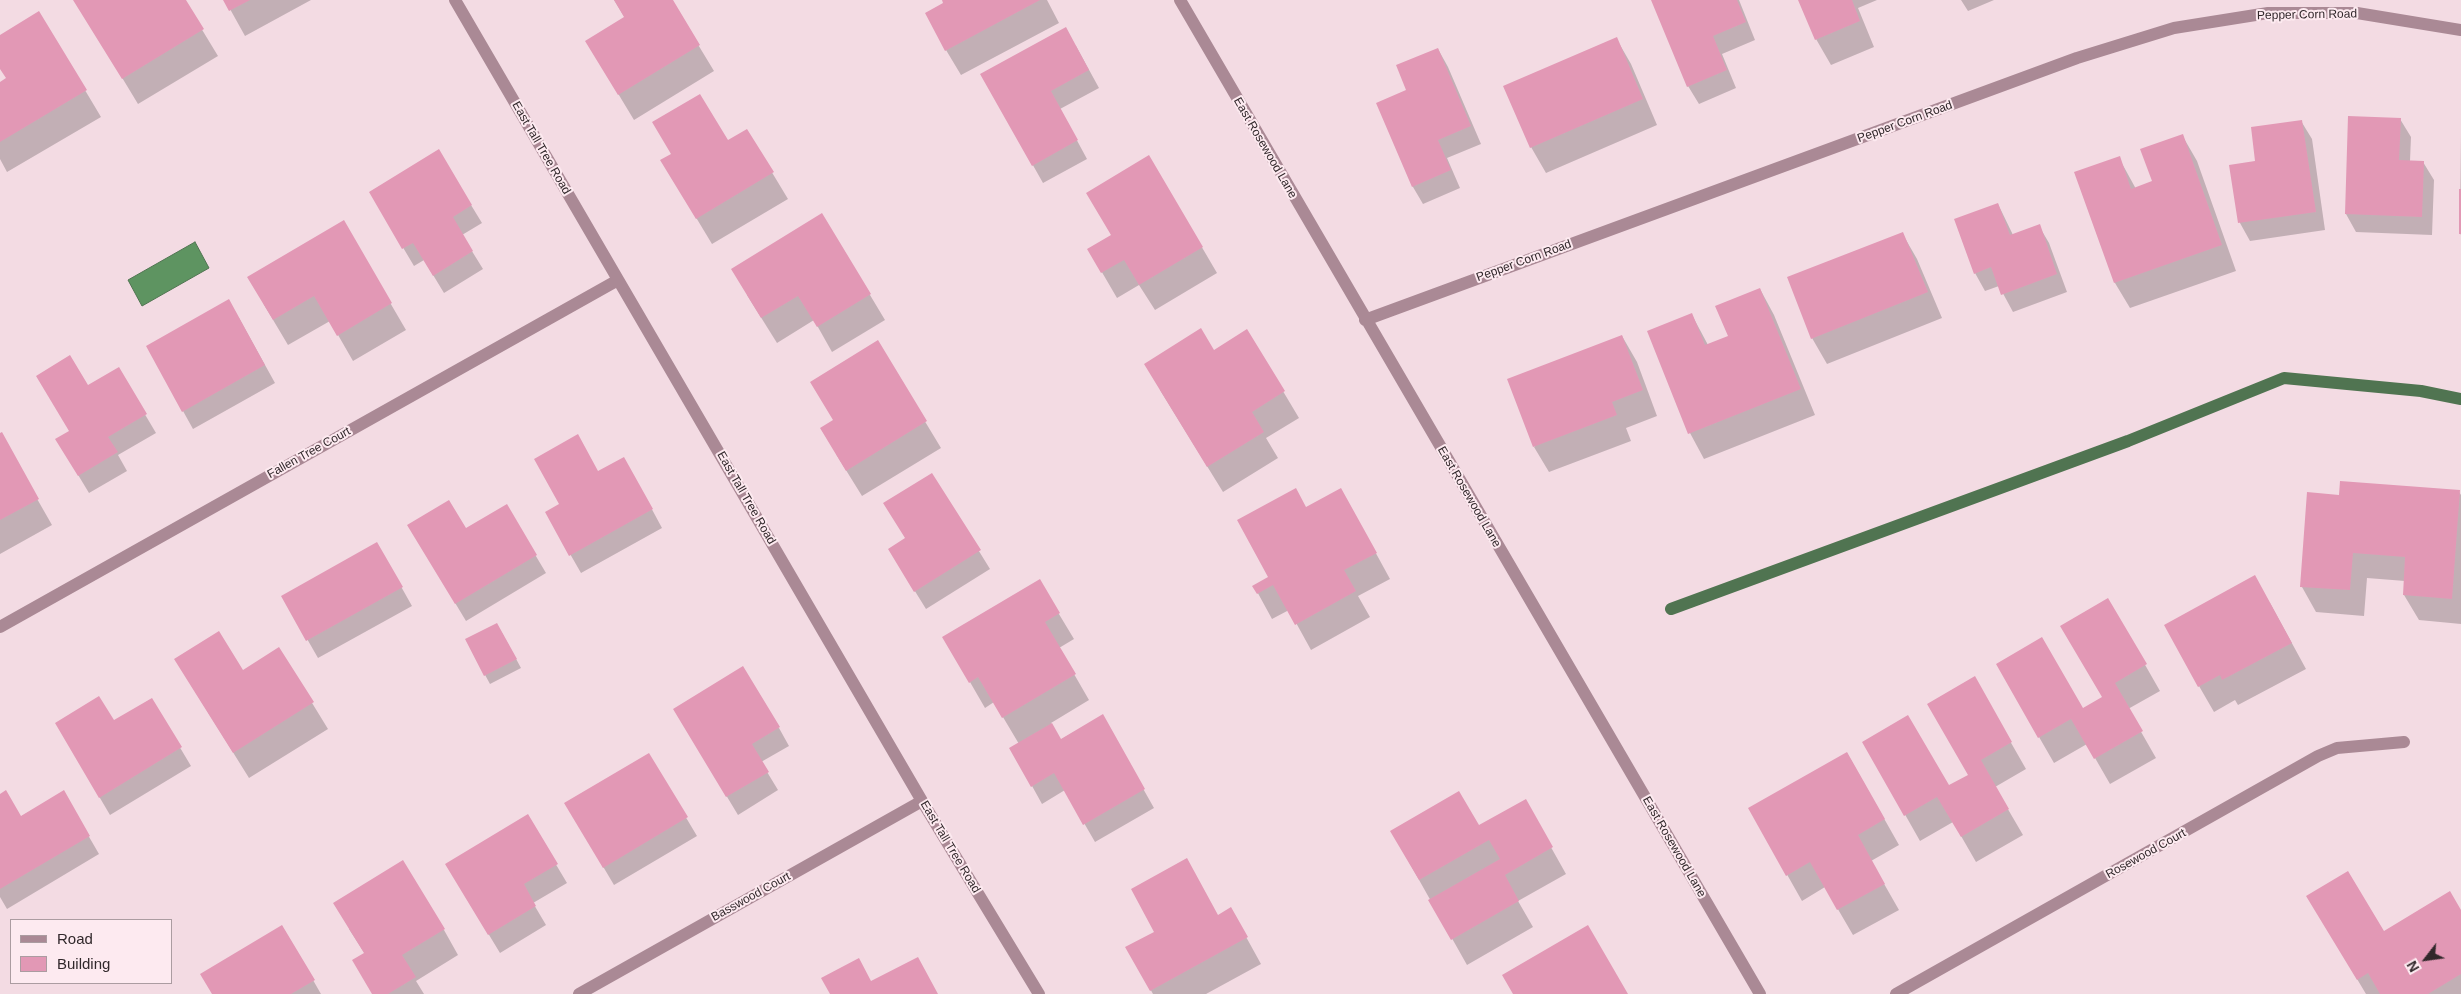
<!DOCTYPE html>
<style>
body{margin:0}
#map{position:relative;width:2461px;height:994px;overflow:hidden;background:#f3dbe3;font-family:Arial,sans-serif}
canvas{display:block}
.legend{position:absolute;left:10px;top:919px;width:162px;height:65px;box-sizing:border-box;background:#fdeaf0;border:1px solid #ab9ca1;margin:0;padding:6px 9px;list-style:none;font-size:15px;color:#31282b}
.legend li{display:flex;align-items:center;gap:10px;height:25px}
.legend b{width:25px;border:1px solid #ab9ca1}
.north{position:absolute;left:2401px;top:934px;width:50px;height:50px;-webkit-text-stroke:4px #fdeaf0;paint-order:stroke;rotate:240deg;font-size:14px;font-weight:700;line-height:20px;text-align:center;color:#31282b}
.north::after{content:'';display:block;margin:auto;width:18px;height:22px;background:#31282b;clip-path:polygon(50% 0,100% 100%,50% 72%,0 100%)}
</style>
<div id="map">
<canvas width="2461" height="994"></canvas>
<ul class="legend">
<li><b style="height:6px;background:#aa8995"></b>Road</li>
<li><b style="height:14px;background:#e298b5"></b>Building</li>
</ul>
<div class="north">N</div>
</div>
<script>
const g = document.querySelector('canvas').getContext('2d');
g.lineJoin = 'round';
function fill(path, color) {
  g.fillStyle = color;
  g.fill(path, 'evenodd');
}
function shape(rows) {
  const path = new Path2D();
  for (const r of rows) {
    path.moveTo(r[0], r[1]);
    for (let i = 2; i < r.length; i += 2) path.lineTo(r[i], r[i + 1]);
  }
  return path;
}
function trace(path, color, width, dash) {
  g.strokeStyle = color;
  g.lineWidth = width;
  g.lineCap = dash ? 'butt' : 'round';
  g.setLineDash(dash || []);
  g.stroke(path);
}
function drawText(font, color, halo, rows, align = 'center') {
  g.font = font + ' Arial,sans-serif';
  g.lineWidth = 4;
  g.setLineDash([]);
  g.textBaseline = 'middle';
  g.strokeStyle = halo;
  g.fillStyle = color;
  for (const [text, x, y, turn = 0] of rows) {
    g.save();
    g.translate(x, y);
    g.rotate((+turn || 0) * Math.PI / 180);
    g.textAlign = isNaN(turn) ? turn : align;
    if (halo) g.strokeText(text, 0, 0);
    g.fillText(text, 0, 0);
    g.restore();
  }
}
const water = shape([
 [195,242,209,268,142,306,128,280,195,242]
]);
const shadow = shape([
 [75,0,184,0,218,56,138,104],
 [225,0,311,0,245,36],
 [614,0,671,0,714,71,634,120,602,67,625,18],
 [943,0,1047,0,1059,23,961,75,946,50],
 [1654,0,1739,0,1755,40,1722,54,1736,88,1699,104,1688,86],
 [1800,0,1877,0,1858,8,1874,47,1831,65,1816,39],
 [1961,0,1994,0,1968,11],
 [39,13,101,117,7,172,0,159,0,83,7,79,0,66,0,36],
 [1616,38,1631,64,1657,125,1546,173,1531,147],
 [1076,46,1099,88,1060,109,1087,159,1043,183,982,75],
 [1438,49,1448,67,1481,144,1447,158,1460,188,1423,204,1413,187,1408,91],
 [2400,119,2411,137,2410,161,2423,162,2434,180,2432,235,2356,232,2346,214],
 [2301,121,2312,139,2325,230,2250,241,2240,223,2231,166,2257,162],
 [747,131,788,199,712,244,677,186,728,142],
 [2461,134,2461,235,2460,233],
 [2182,135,2197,161,2236,271,2130,308,2115,283,2119,158,2136,189,2153,182],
 [438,151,482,223,462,235,483,269,444,293,424,260,414,266,370,192],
 [1149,157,1217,273,1155,310,1139,285,1117,298,1089,250,1112,236],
 [1998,204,2013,235,2039,226,2049,243,2067,292,2013,312,1999,286,1985,291,1975,273],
 [822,215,885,320,832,352,814,320,777,343,747,295],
 [343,222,406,330,353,361,330,321,288,345,263,303],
 [1902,233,1917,259,1942,318,1827,364,1812,338],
 [1760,289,1774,315,1815,415,1704,459,1690,433,1692,315,1708,345,1730,337],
 [239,318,275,383,193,429,183,411],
 [1247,331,1299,418,1266,438,1278,458,1223,492,1160,390],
 [1622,336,1637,362,1657,416,1626,428,1631,441,1549,472,1534,447],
 [877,342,941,448,862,496,836,454,834,421],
 [118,369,156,433,118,455,127,471,89,493,57,440,71,432,88,387],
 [0,434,52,525,0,554],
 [598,473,634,476,662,528,581,573,546,512,561,505],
 [932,475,990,569,926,609,900,567,906,539],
 [2459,492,2461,495,2461,624,2419,620,2404,595,2405,581,2367,578,2364,616,2316,612,2302,587,2340,497],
 [506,506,546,573,466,621,419,543,466,530],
 [1355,515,1390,579,1358,596,1370,617,1311,650,1289,610,1272,619,1254,586,1270,577],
 [377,544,412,606,318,658,283,597],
 [1039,581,1074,639,1059,648,1089,700,1051,723,1060,740,1102,716,1154,808,1095,842,1065,790,1042,804,1011,748,1019,744,994,702,985,708,944,637],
 [2108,600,2160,691,2128,709,2156,758,2110,784,2087,744,2054,763,1997,664,2082,709,2103,698],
 [2270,603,2306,669,2238,705,2235,700,2214,712,2199,686],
 [502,633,521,668,490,684,466,640],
 [279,649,328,729,249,778,191,685,243,672],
 [1974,678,2026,769,1995,787,2023,835,1976,862,1953,822,1920,841,1864,742,1949,787,1970,776],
 [151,699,191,766,110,815,67,742,113,722],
 [685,727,779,728,789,746,761,762,778,790,738,815],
 [1847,753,1899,845,1871,861,1899,910,1853,935,1825,887,1802,901,1750,809],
 [648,754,697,836,614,885,576,821],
 [63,792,99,854,7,909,0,897,0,795,20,817],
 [1525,801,1566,874,1518,901,1533,927,1467,965,1392,832,1479,827],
 [527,816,567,883,533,903,546,925,500,953,457,882],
 [2461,913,2461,994,2366,994,2323,922,2383,932],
 [1219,916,1245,935,1261,964,1206,994,1153,994,1127,947],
 [282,926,321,994,213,994],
 [349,929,444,930,458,955,416,981,424,994,374,994,365,954]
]);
const stream = shape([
 [1671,609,2128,441,2284,378,2421,391,2461,399]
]);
const building = shape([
 [73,0,186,0,204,29,122,79],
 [223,0,250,0,229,11],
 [614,0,673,0,700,45,618,95,585,41,624,17],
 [942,0,1040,0,945,51,925,13,943,3],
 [1651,0,1737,0,1746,22,1713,36,1727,70,1687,87],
 [1798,0,1852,0,1860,21,1815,40],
 [39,11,87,90,0,142,0,82,6,78,0,69,0,35],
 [1066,27,1089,70,1051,91,1078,140,1032,166,980,74],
 [1617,37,1643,99,1530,148,1503,86],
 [1438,48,1471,126,1438,140,1451,170,1412,187,1376,103,1406,90,1396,65],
 [700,94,728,140,747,129,774,172,696,219,660,160,671,154,652,122],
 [2348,116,2401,118,2399,160,2424,161,2422,217,2345,214],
 [2302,120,2316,212,2238,223,2229,165,2255,161,2251,127],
 [2183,134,2222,245,2114,283,2074,172,2120,156,2131,189,2152,181,2140,149],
 [439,149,472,205,453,217,473,251,433,276,413,243,402,249,369,192],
 [1149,155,1203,247,1139,285,1124,260,1101,273,1087,249,1111,235,1086,193],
 [2459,189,2461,189,2461,234,2459,234],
 [1998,203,2010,235,2040,224,2057,274,2001,295,1991,267,1974,274,1954,219],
 [822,213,871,294,817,327,798,296,761,318,731,269],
 [344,220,392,303,337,336,314,296,273,320,247,277],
 [1903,232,1928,292,1811,339,1787,277],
 [1760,288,1801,389,1688,434,1647,331,1692,313,1705,345,1728,336,1715,306],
 [229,299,265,365,182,412,146,346],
 [1201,328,1214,350,1247,329,1285,391,1252,412,1264,432,1207,467,1144,364],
 [1622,335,1643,390,1612,402,1617,415,1533,447,1507,379],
 [878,340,927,421,846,471,820,428,833,420,810,382],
 [70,355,88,385,119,367,147,414,108,437,118,452,78,476,55,439,69,431,36,376],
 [2,432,39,499,0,520,0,433],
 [578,434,598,471,624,457,653,509,569,556,545,512,559,504,534,459],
 [932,473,981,550,914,592,888,549,905,538,883,503],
 [2340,481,2460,490,2452,599,2403,595,2405,557,2353,553,2350,590,2300,587,2307,492,2339,495],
 [1296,488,1306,507,1341,488,1377,553,1344,570,1356,591,1295,625,1273,585,1257,594,1252,586,1268,577,1237,520],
 [449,500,466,528,507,504,537,555,455,604,407,525],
 [377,542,403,587,306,641,281,596],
 [2255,575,2292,643,2222,680,2220,675,2198,687,2164,625],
 [1040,579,1060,613,1045,622,1076,674,1002,718,978,677,969,683,942,637],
 [2108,598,2147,664,2115,683,2143,731,2094,759,2071,719,2038,738,1996,664,2042,637,2083,708,2102,697,2060,626],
 [497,623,517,659,484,676,465,639],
 [219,631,243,670,279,647,314,702,233,753,174,659],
 [743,666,780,727,752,744,769,772,726,797,673,709],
 [1975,676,2012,742,1981,760,2009,809,1961,837,1937,797,1904,816,1862,742,1908,715,1949,785,1968,775,1927,704],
 [99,696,114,720,152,698,182,747,99,798,55,723],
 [1103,714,1145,789,1083,825,1054,773,1031,787,1009,748,1052,723,1061,739],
 [1847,752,1885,819,1858,835,1885,884,1837,910,1810,862,1786,876,1748,808],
 [649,753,688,817,603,868,564,803],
 [6,790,21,816,64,790,90,836,0,889,0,794],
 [1459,791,1479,825,1526,799,1553,847,1505,875,1519,901,1451,940,1428,900,1500,859,1489,840,1419,880,1390,831],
 [528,814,558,864,524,884,536,906,488,935,445,864],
 [1187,858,1218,915,1231,907,1248,937,1150,991,1125,947,1154,932,1131,889],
 [403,860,445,929,402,955,416,977,388,994,372,994,352,960,364,953,333,903],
 [2348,871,2384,931,2450,891,2461,910,2461,974,2428,994,2380,994,2368,973,2357,980,2306,896],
 [282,925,315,980,291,994,212,994,200,974],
 [1588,925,1628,994,1513,994,1502,975],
 [918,957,938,994,830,994,821,978,859,958,871,981]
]);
const street = shape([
 [455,0,922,801,1039,994],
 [1180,0,1760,994],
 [1365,320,2077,58,2174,28,2268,13,2357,13,2461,30],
 [0,627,618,280],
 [579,994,922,801],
 [1896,994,2318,756,2337,748,2404,742]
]);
const streetNames = [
 ["Pepper Corn Road",2307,15,-1],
 ["Pepper Corn Road",1905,122,-20],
 ["East Tall Tree Road",541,148,60],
 ["East Rosewood Lane",1265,148,60],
 ["Pepper Corn Road",1524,261,-20],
 ["Fallen Tree Court",309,453,-29],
 ["East Rosewood Lane",1469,497,60],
 ["East Tall Tree Road",746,498,60],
 ["East Tall Tree Road",950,847,59],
 ["East Rosewood Lane",1674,847,60],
 ["Rosewood Court",2146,854,-29],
 ["Basswood Court",751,897,-29]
];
fill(water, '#5e9461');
trace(water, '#507451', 1);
fill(shadow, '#0003');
trace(stream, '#507451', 12);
fill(building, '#e298b5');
trace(street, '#aa8995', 12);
drawText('12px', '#31282b', '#fdeaf0', streetNames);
</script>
